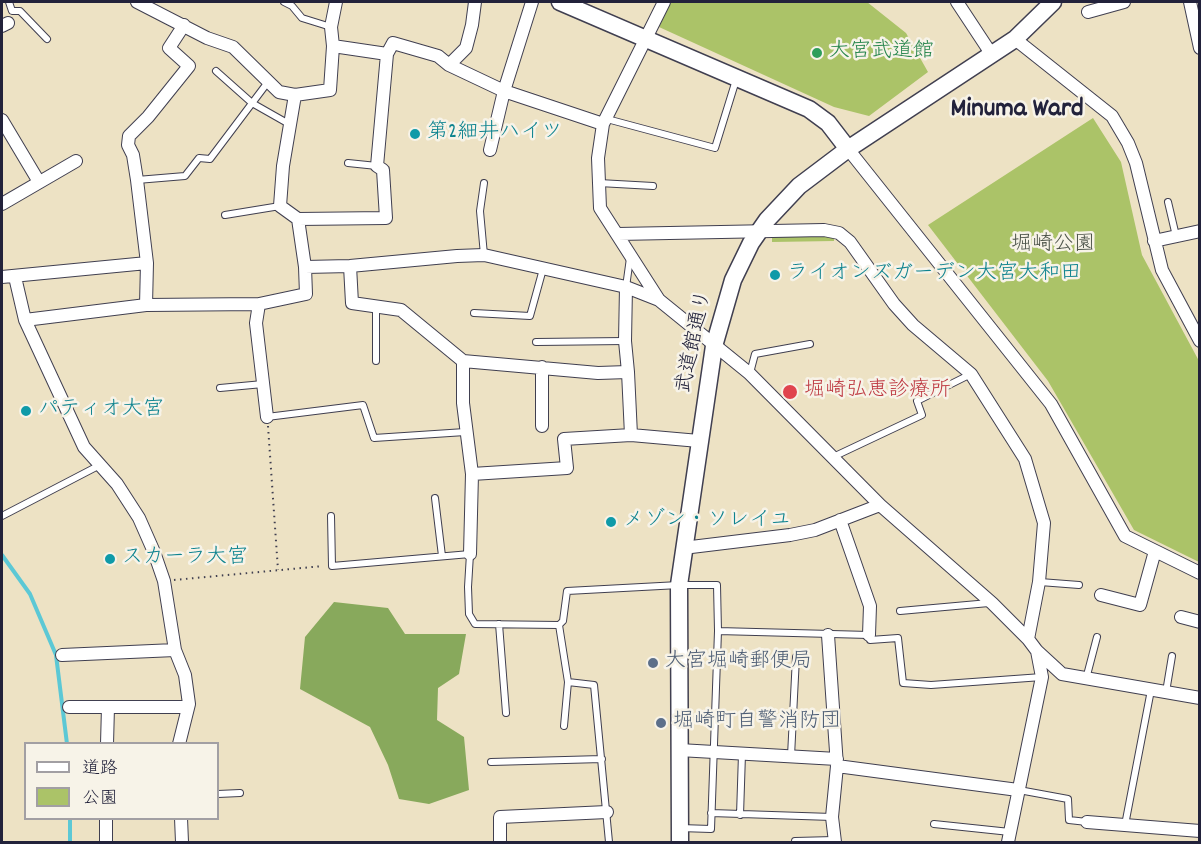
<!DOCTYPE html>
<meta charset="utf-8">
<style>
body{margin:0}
#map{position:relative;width:1201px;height:844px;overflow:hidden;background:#ede2c4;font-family:Dekko,"Klee One",sans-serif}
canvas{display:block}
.frame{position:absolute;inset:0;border:3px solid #22223b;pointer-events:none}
.legend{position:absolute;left:24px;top:742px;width:195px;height:78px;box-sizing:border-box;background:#f7f3e8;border:2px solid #a29fa3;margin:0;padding:8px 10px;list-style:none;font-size:18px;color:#22223b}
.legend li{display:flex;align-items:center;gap:12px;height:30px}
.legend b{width:30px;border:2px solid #a29fa3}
</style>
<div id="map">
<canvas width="1201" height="844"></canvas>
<div class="frame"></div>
<ul class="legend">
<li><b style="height:8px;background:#fff"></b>道路</li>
<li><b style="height:16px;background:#abc368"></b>公園</li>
</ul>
</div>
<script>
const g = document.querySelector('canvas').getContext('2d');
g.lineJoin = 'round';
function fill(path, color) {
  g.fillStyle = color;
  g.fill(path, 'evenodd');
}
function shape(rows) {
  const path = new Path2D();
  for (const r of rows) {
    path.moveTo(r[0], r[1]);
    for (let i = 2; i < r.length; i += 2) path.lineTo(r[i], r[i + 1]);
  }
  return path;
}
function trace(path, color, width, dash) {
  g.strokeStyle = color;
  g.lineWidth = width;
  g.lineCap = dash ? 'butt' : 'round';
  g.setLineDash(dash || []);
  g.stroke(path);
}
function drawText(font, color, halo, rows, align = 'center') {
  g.font = font + ' Dekko,"Klee One",sans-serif';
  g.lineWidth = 5;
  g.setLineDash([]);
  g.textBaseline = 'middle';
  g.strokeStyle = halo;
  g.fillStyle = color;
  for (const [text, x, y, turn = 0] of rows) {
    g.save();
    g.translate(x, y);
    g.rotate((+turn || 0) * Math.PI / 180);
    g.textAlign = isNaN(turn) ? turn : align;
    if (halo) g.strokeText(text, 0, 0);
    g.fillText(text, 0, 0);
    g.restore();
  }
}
const green = shape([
 [671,2,867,2,906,33,928,72,869,116,834,107,659,27],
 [1093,118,1121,162,1142,255,1199,361,1199,562,1134,530,1048,381,928,225],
 [772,235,834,235,834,241,772,242]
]);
const forest = shape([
 [334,602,388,608,405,634,466,634,459,674,438,688,437,720,464,737,469,790,429,804,399,799,388,765,370,727,300,689,305,637]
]);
const stream = shape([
 [2,555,30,594,56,655,67,744],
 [70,818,70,842]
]);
const path = shape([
 [268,426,278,570],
 [174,580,323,566]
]);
const lane = shape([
 [9,2,12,11,20,11,47,39],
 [284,2,292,6,302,18,331,27],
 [216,71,252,103,289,124],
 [607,119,715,148,736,80],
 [348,163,377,166],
 [137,180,185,176,199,158,210,159,268,82],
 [484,183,480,211,484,255],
 [599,183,653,186],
 [1168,202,1176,236],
 [225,215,280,206],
 [626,287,630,258],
 [474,313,530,316,543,269],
 [536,342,625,341],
 [376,361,376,306],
 [750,373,755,354,810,344],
 [220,388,263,384],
 [267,417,363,405,374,438,465,432],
 [833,457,922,415,917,401,971,374],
 [435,498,442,556],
 [2,516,100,465],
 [331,516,332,566,470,554,468,587,469,614,475,624,559,625,563,621,567,591,679,585,717,585,718,631,711,829,680,828],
 [1040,582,1079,585],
 [900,611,989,603],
 [499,624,506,713],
 [559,625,568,682,594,685,609,842],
 [718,631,869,635,870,640,898,638,903,683,931,685,1042,677],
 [1086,679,1097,637],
 [1166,692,1172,656],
 [564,726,568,682],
 [791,756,796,657],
 [491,762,602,759],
 [1019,790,1068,799,1069,820,1087,822],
 [218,794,240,793],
 [711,813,832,817],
 [740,815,742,754],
 [934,824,1010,832],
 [1125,825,1151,690],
 [795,841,834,840]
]);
const street = shape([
 [137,2,207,38,233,47,279,92,295,95,330,90,333,46,331,27,336,2],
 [957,2,992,55],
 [1190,2,1200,48],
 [1088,12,1124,2],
 [2,26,8,23],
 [1015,39,1112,116,1128,143,1136,163,1162,270,1200,341],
 [333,46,387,54,393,43,438,56,449,65,504,91,603,124],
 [449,65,466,48,472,25,475,2],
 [295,95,283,166,280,206,298,219,305,267],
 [2,120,39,182],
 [848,149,1051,404,1125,536,1200,573],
 [490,150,504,91,532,2],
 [2,204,76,161],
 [298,219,386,218,383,170,377,166,387,54],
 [618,234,824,230,839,233,850,242,894,304,913,325,971,374,1025,459,1044,523,1039,582,1028,639],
 [1154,241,1200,231],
 [350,266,352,303,401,310,463,361,463,403,472,474,470,554],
 [2,277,147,263],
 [15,277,25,320,84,447,117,484,139,518,154,552,164,581,175,650,185,675,189,704,179,744],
 [659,300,600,208,598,158,603,124,664,2],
 [146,305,147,263,137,180,133,155,128,145,129,136,148,117,189,66,169,48,184,25],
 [25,320,146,305,259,304],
 [463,361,598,373,628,372,625,341,626,287],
 [542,367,542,426],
 [628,372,631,435],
 [267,417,256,323,259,304,306,294,305,267,350,266,457,256,484,255,626,287,659,300,749,373,880,505,992,603,1028,639,1037,651,1062,674,1200,698],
 [472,474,567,468,564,439,631,435,699,441],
 [840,520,870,606,869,635],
 [683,548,790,535,815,530,880,505],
 [1101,595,1140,605,1155,551],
 [1181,617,1200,622],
 [828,635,837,766,1018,790],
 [62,655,175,650],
 [69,707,188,707],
 [107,744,108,707],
 [679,750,837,759],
 [181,818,182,842],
 [1087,822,1200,831],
 [106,842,106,818],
 [500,842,500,817,607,812],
 [835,842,832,817,837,766],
 [1008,842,1042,677,1037,651]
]);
const secondary = shape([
 [560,2,809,109,828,123,848,149],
 [680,842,679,585,714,346,733,280,751,243,767,220,799,186,848,149,1015,39,1053,2]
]);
const markers = [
 [817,53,6,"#2e9e5b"],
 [415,134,6,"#0f9aa8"],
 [775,275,6,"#0f9aa8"],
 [790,392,8,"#e0444e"],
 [26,411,6,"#0f9aa8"],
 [611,522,6,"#0f9aa8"],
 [110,559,6,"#0f9aa8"],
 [653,663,6,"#5c6f8a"],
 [661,723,6,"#5c6f8a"]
];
const leisureNames = [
 ["大宮武道館",829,53]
];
const cultureNames = [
 ["第2細井ハイツ",427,134],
 ["ライオンズガーデン大宮大和田",787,275],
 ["パティオ大宮",38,411],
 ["メゾン・ソレイユ",623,522],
 ["スカーラ大宮",122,559]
];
const parkNames = [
 ["堀崎公園",1053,246]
];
const streetNames = [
 ["武道館通り",696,342,-78]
];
const healthNames = [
 ["堀崎弘恵診療所",804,392]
];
const serviceNames = [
 ["大宮堀崎郵便局",665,663],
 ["堀崎町自警消防団",673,723]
];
const districtNames = [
 ["Minuma Ward",1017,111]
];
fill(green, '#abc368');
fill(forest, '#88a95c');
trace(stream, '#5cc8d5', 4);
trace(lane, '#403f50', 8);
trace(street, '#403f50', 14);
trace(secondary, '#403f50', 19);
trace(path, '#403f50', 2, [1.5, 4.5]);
trace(lane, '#fff', 6);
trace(street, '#fff', 12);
trace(secondary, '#fff', 16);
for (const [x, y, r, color] of markers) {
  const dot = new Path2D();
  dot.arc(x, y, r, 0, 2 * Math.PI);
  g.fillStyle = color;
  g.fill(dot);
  trace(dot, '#f7f3e8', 2);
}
drawText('21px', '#27864d', '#f7f3e8', leisureNames, 'left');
drawText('21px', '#0d838f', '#f7f3e8', cultureNames, 'left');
drawText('21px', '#4b5248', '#f7f3e8', parkNames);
drawText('21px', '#22223b', '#f7f3e8', streetNames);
drawText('21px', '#be3a42', '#f7f3e8', healthNames, 'left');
drawText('21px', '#4e5e75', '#f7f3e8', serviceNames, 'left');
drawText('bold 27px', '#22223b', '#f7f3e8', districtNames);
</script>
